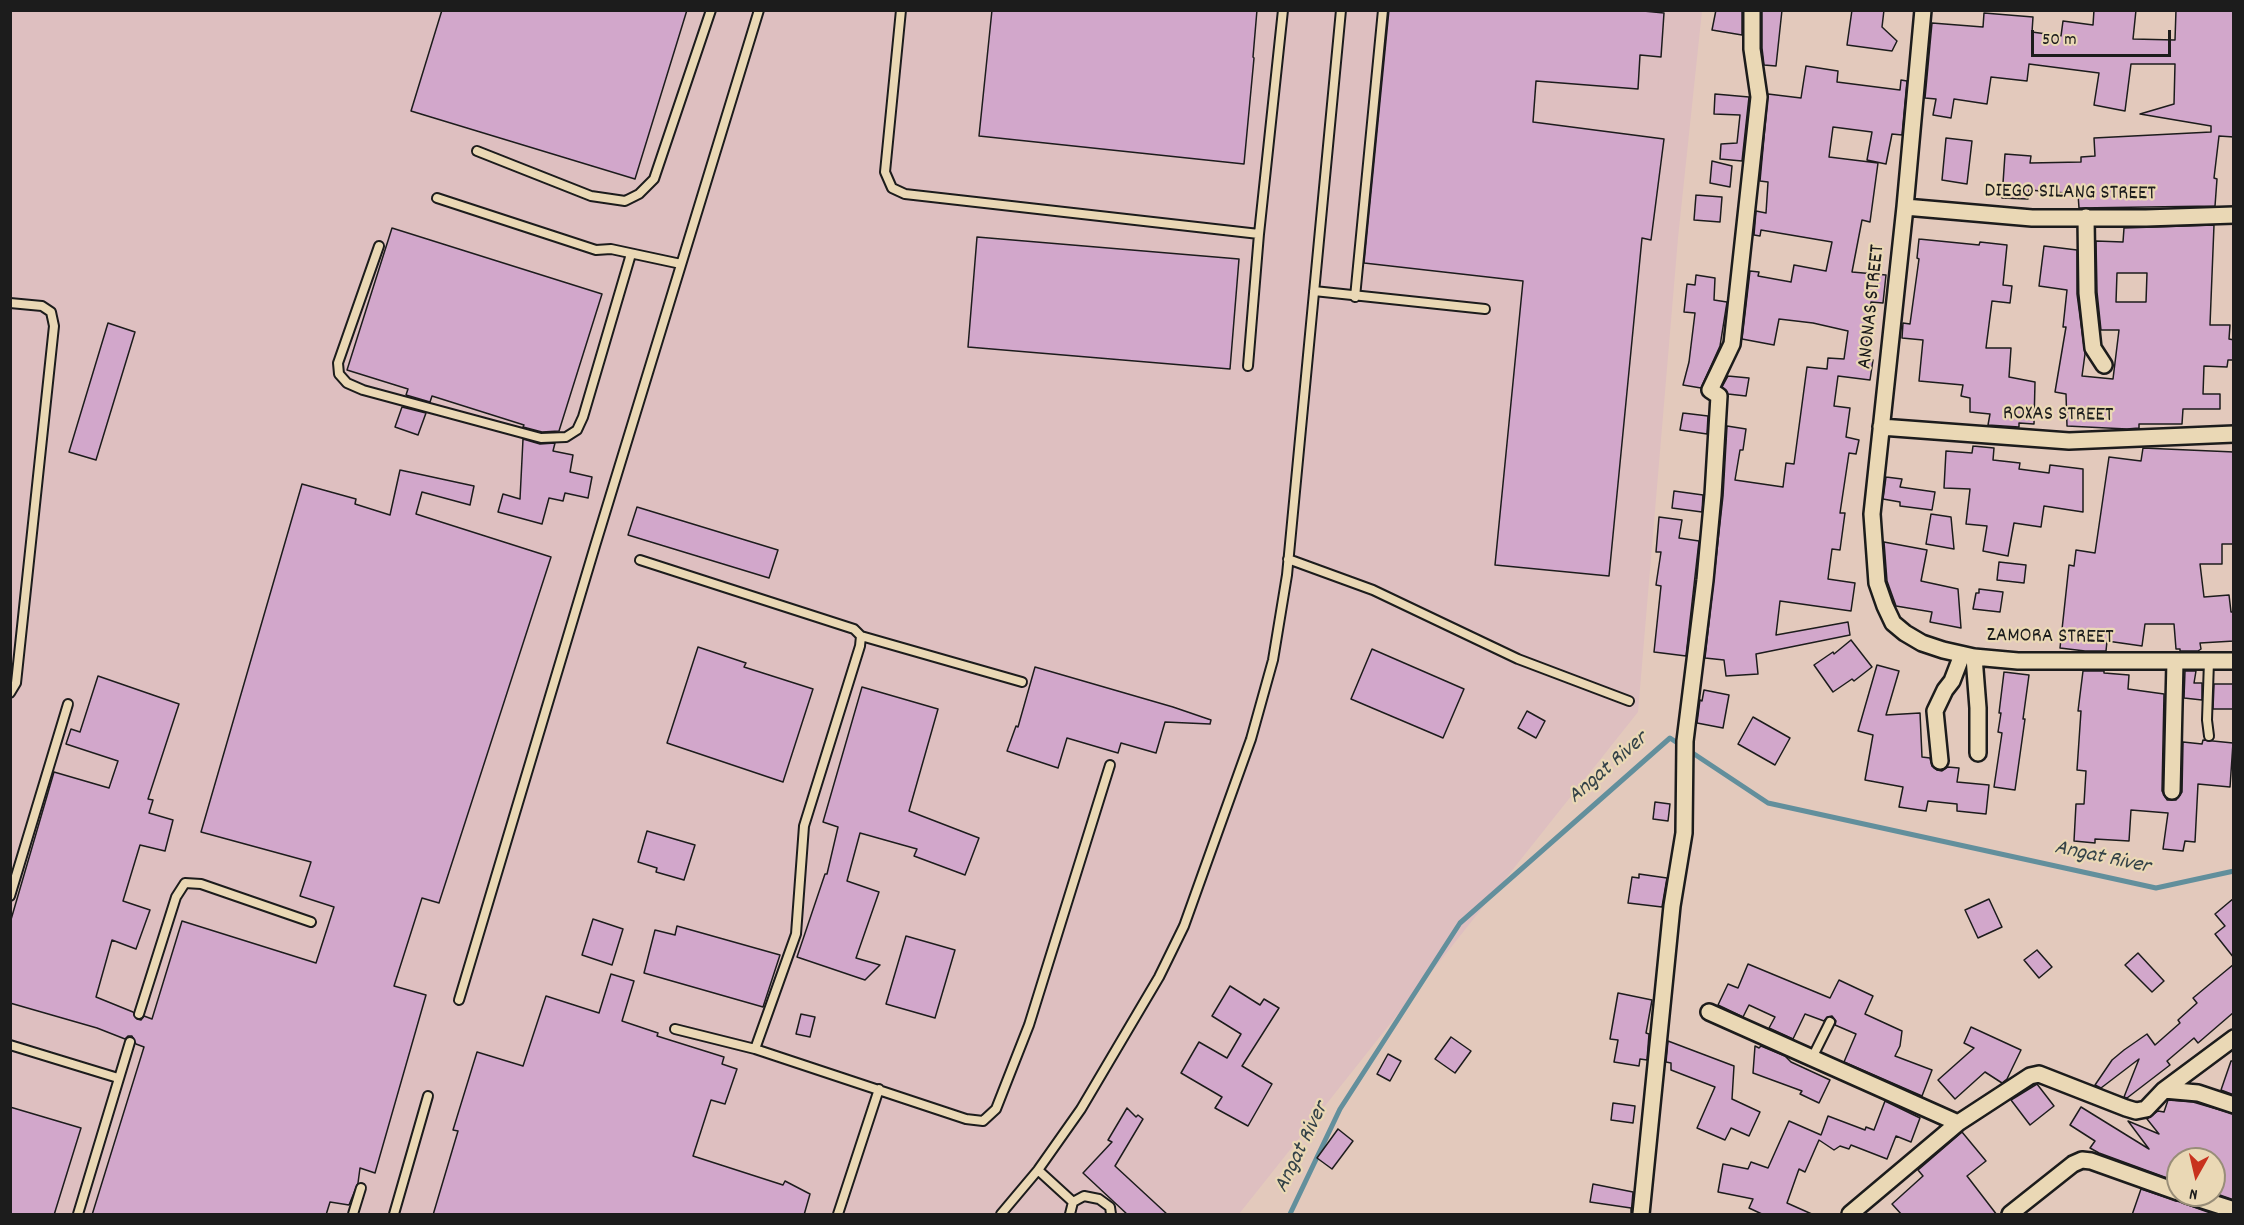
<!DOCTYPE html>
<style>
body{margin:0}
#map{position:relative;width:2244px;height:1225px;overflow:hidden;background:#e3c9bc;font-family:Dekko,sans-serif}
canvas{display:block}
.frame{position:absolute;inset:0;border:12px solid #1c1c1c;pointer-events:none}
.north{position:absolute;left:2166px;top:1147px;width:60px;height:60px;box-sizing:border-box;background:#ead8b5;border:2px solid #988d78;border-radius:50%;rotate:188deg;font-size:16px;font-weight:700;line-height:24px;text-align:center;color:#1c1c1c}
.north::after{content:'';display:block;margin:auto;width:21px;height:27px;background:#c8321e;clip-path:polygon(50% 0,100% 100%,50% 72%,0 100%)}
.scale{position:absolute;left:2031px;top:30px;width:140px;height:27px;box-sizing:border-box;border:3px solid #1c1c1c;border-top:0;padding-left:8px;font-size:18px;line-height:21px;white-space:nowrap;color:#1c1c1c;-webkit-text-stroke:4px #ead8b5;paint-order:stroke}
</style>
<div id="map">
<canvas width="2244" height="1225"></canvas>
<div class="frame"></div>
<div class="north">N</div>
<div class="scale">50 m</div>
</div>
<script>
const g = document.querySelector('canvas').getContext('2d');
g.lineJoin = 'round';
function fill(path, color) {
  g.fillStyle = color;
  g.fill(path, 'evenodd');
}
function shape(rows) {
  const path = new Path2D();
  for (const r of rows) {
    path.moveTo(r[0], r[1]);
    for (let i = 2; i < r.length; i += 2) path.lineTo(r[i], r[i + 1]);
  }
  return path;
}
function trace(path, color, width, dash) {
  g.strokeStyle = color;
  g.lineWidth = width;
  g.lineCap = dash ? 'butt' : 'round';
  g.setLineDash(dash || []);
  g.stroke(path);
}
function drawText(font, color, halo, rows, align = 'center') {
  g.font = font + ' Dekko,sans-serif';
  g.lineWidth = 4.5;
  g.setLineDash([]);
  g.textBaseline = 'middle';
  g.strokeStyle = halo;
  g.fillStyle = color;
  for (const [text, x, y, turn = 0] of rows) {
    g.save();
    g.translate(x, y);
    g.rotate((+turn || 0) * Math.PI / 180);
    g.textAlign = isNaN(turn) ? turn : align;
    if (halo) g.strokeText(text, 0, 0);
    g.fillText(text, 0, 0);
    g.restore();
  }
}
const built = shape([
 [10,11,1702,11,1678,238,1638,712,1239,1214,11,1214]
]);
const stream = shape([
 [1290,1214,1340,1109,1460,923,1670,738,1768,803,2156,888,2234,871]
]);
const building = shape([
 [442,10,687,10,635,179,411,111,442,10],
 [992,10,1257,10,1253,57,1254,58,1244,164,979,136,992,10],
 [1389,10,1633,10,1664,13,1661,57,1640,55,1638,89,1536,81,1533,122,1664,139,1651,240,1642,238,1609,576,1495,565,1523,281,1364,263,1389,10],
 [1716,10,1742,10,1742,35,1712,30,1716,10],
 [1762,10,1782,10,1776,66,1764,65,1762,48,1762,10],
 [1852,10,1884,10,1882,27,1897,41,1892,51,1847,45,1852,10],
 [2094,10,2136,10,2133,39,2175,40,2176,10,2234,10,2234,137,2219,136,2214,178,2217,179,2215,206,2079,208,2078,194,2029,190,2028,199,2002,198,2005,154,2031,156,2030,163,2081,162,2081,157,2095,156,2094,138,2211,132,2211,126,2140,114,2174,104,2175,64,2131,64,2125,111,2094,105,2099,73,2029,64,2027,81,1991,77,1987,104,1954,99,1951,118,1933,115,1936,99,1925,98,1932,23,1983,27,1984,13,2033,17,2032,32,2061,36,2063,21,2093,25,2094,10],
 [1806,66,1838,71,1837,82,1900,90,1901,80,1907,81,1902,135,1892,134,1886,164,1867,160,1872,132,1833,127,1829,157,1878,163,1870,222,1862,220,1852,272,1886,275,1883,303,1871,302,1865,359,1873,360,1870,380,1838,376,1834,406,1850,408,1846,437,1859,440,1856,454,1849,453,1840,513,1845,513,1840,550,1832,549,1828,579,1855,583,1851,611,1780,601,1776,635,1848,622,1850,635,1756,654,1758,674,1726,676,1724,660,1705,658,1723,496,1727,426,1746,429,1743,450,1740,450,1735,480,1783,487,1786,463,1794,464,1807,367,1827,369,1828,358,1844,359,1848,331,1813,323,1779,319,1774,345,1742,339,1750,271,1759,272,1758,276,1791,282,1794,265,1826,271,1832,242,1761,230,1760,236,1754,235,1756,211,1766,213,1768,182,1760,181,1768,94,1801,98,1806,66],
 [1715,94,1749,97,1742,161,1720,159,1721,144,1737,143,1740,115,1714,114,1715,94],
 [1946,138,1972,141,1967,184,1942,180,1946,138],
 [1712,161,1732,166,1730,187,1710,183,1712,161],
 [1696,195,1722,197,1720,222,1694,220,1696,195],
 [2214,225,2210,325,2230,325,2229,339,2234,340,2234,360,2228,360,2227,367,2204,366,2203,394,2220,394,2220,409,2183,409,2182,424,2139,424,2139,428,2127,429,2067,426,2066,394,2055,392,2066,327,2063,327,2067,290,2039,286,2044,246,2077,250,2077,294,2085,354,2082,376,2113,379,2119,330,2101,330,2097,292,2096,241,2123,242,2124,228,2214,225],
 [2117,273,2147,273,2146,302,2116,302,2117,273],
 [392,228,602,294,559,431,542,432,523,427,524,425,432,396,430,402,406,395,408,389,347,370,392,228],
 [977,237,1239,259,1230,369,968,347,977,237],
 [1919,239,1979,245,1980,242,2007,245,2003,285,2012,286,2010,303,1992,301,1986,348,2011,348,2009,377,2035,382,2034,424,2019,423,2019,427,1988,425,1990,414,1970,412,1970,398,1961,396,1963,385,1919,381,1923,340,1902,338,1903,323,1910,324,1919,259,1917,258,1919,239],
 [1696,275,1715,278,1714,300,1727,302,1720,346,1701,388,1683,385,1689,362,1695,313,1684,312,1687,284,1695,285,1696,275],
 [108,323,135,332,96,460,69,452,108,323],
 [1728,376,1749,378,1746,396,1728,394,1722,387,1728,376],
 [402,407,426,413,418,435,395,427,402,407],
 [1683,413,1708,416,1707,434,1680,430,1683,413],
 [523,439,540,444,555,443,553,451,573,455,570,472,592,477,588,498,565,493,563,501,549,498,542,524,498,512,503,494,520,499,523,439],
 [1973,446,1994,448,1993,460,2020,463,2019,469,2049,473,2050,465,2083,469,2083,512,2044,506,2041,527,2014,523,2008,556,1983,551,1987,526,1966,524,1970,489,1944,488,1946,451,1972,453,1973,446],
 [2143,448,2234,452,2234,544,2222,544,2222,564,2200,564,2204,597,2229,595,2231,612,2234,612,2234,641,2200,643,2201,649,2198,651,2180,651,2180,649,2176,649,2174,624,2145,624,2142,646,2107,641,2106,651,2085,651,2060,648,2069,565,2074,566,2076,550,2095,553,2109,457,2141,461,2143,448],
 [400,470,474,486,470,505,422,492,416,514,551,557,439,903,422,898,394,986,426,995,375,1173,360,1168,358,1183,349,1205,330,1202,326,1215,92,1215,144,1047,136,1044,132,1036,128,1036,125,1039,97,1028,10,1003,10,923,54,772,109,788,118,761,66,744,71,729,80,732,98,676,179,704,148,799,153,800,149,813,173,820,165,851,140,845,123,901,150,910,136,949,112,940,96,997,133,1012,137,1019,141,1020,144,1016,152,1019,182,921,316,963,334,907,300,896,311,862,201,832,302,484,356,499,355,504,390,515,400,470],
 [1886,477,1902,479,1900,487,1935,492,1932,510,1900,506,1900,502,1883,499,1886,477],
 [1674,491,1703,495,1702,512,1672,508,1674,491],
 [637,507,778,550,769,578,628,535,637,507],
 [1931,514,1951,517,1954,549,1926,544,1931,514],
 [1659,517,1682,520,1679,538,1699,541,1686,656,1654,652,1661,586,1656,585,1661,552,1656,552,1659,517],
 [1884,542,1927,550,1921,581,1958,589,1961,628,1930,622,1932,612,1896,606,1887,581,1884,542],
 [1999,562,2026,565,2024,583,1997,580,1999,562],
 [1979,589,2003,592,2000,612,1973,609,1976,593,1979,593,1979,589],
 [1851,640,1872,667,1854,681,1852,679,1833,692,1814,665,1833,652,1834,654,1851,640],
 [698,647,746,663,744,667,813,689,783,782,667,743,698,647],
 [1372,649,1464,689,1443,738,1351,699,1372,649],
 [1877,665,1899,671,1886,715,1920,713,1922,757,1930,758,1932,766,1937,770,1942,771,1948,767,1959,768,1957,782,1989,785,1986,814,1957,811,1957,804,1928,801,1926,811,1899,807,1903,787,1865,780,1873,735,1858,731,1877,665],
 [1035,667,1173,707,1211,720,1210,724,1165,722,1156,753,1121,743,1118,753,1067,738,1058,768,1007,751,1016,726,1018,727,1035,667],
 [2083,671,2104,671,2104,673,2129,675,2128,689,2164,694,2162,791,2167,800,2176,800,2182,792,2183,742,2202,744,2203,740,2233,743,2230,787,2198,784,2195,842,2185,841,2183,851,2163,849,2168,813,2131,810,2129,841,2095,839,2095,843,2074,841,2076,804,2084,804,2086,771,2077,770,2081,711,2078,711,2083,671],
 [2185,671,2196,671,2194,683,2202,683,2202,700,2184,698,2185,671],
 [2004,672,2029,675,2023,719,2025,719,2015,790,1994,787,2002,733,1998,732,2001,713,1999,713,2004,672],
 [2214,684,2234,684,2234,709,2213,709,2214,684],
 [862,687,938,709,909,811,979,838,965,875,914,856,917,849,860,833,847,881,879,892,856,958,880,965,865,980,797,957,825,874,827,874,838,827,823,822,862,687],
 [1704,690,1729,695,1723,728,1697,723,1700,700,1702,701,1704,690],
 [1527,711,1545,721,1536,738,1518,728,1527,711],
 [1753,717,1790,738,1775,765,1738,744,1753,717],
 [1655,802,1670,804,1668,821,1653,819,1655,802],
 [647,831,695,845,684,880,656,872,657,868,638,862,647,831],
 [1639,874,1667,878,1662,907,1628,903,1632,877,1639,878,1639,874],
 [2234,898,2234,958,2215,934,2225,926,2215,914,2234,898],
 [1989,899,2002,927,1978,938,1965,910,1989,899],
 [593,919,623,929,612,965,582,955,593,919],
 [677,926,780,955,763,1007,644,973,655,930,675,935,677,926],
 [906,936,955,950,935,1018,886,1004,906,936],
 [2037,950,2052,967,2039,978,2024,960,2037,950],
 [2138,953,2164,981,2152,992,2125,965,2138,953],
 [1748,964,1830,998,1839,980,1873,996,1865,1014,1902,1031,1900,1046,1895,1056,1932,1070,1922,1096,1844,1062,1856,1034,1835,1025,1836,1021,1832,1016,1827,1017,1824,1021,1805,1014,1793,1039,1769,1028,1775,1017,1749,1005,1743,1017,1718,1005,1728,984,1738,988,1748,964],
 [2234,964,2234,1012,2198,1043,2194,1038,2167,1061,2170,1065,2127,1098,2124,1097,2139,1059,2101,1088,2095,1085,2112,1060,2124,1050,2147,1034,2155,1045,2180,1023,2178,1020,2197,1003,2193,998,2234,964],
 [611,974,634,981,622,1021,658,1033,657,1036,724,1057,722,1064,737,1069,725,1104,711,1100,693,1156,783,1185,785,1181,810,1194,804,1215,433,1215,458,1131,453,1130,477,1052,523,1066,546,996,599,1013,611,974],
 [1230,986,1260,1005,1264,999,1279,1008,1242,1066,1272,1084,1248,1126,1215,1108,1222,1097,1181,1073,1199,1042,1227,1058,1241,1034,1212,1016,1230,986],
 [1618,993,1652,1000,1646,1033,1649,1034,1647,1060,1640,1059,1639,1066,1614,1062,1618,1040,1610,1039,1618,993],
 [801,1014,815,1017,810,1037,796,1034,801,1014],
 [1971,1027,2021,1050,2007,1079,2002,1083,1985,1072,1955,1099,1938,1080,1974,1048,1964,1043,1971,1027],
 [1451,1037,1471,1051,1455,1073,1435,1059,1451,1037],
 [1668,1041,1734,1066,1732,1099,1760,1112,1749,1136,1731,1128,1725,1140,1697,1128,1715,1087,1671,1070,1671,1063,1666,1062,1668,1041],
 [1755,1046,1759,1048,1761,1046,1785,1056,1791,1062,1830,1080,1819,1103,1800,1094,1802,1091,1753,1073,1755,1046],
 [1388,1054,1401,1061,1390,1081,1377,1074,1388,1054],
 [2231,1061,2234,1061,2234,1095,2221,1090,2231,1061],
 [2037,1084,2054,1106,2030,1125,2011,1100,2037,1084],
 [2168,1100,2193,1102,2234,1114,2234,1200,2214,1193,2214,1159,2178,1159,2178,1182,2099,1153,2090,1148,2095,1141,2070,1125,2081,1107,2149,1149,2128,1121,2159,1134,2147,1119,2158,1111,2164,1112,2168,1100],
 [1885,1101,1920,1118,1911,1142,1896,1136,1887,1159,1851,1145,1849,1149,1840,1146,1834,1150,1819,1140,1805,1172,1799,1169,1787,1203,1814,1215,1764,1215,1749,1208,1753,1199,1718,1192,1723,1164,1748,1169,1751,1162,1768,1168,1789,1121,1821,1135,1828,1116,1865,1130,1866,1127,1874,1130,1885,1101],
 [1613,1103,1635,1106,1633,1123,1611,1120,1613,1103],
 [10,1107,81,1128,54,1215,10,1215,10,1107],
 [1127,1108,1136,1117,1138,1115,1143,1119,1115,1166,1168,1215,1128,1215,1083,1173,1112,1142,1108,1140,1127,1108],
 [1338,1129,1353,1141,1332,1169,1317,1158,1338,1129],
 [1962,1132,1986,1161,1967,1176,1997,1215,1902,1215,1892,1204,1923,1176,1918,1170,1962,1132],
 [1593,1184,1633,1192,1631,1215,1631,1208,1590,1202,1593,1184],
 [2141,1189,2180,1202,2216,1215,2132,1215,2141,1189]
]);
const lane = shape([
 [901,10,885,172,892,188,905,194,1259,234],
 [477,151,591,196,625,201,639,194,654,179,711,10],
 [437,198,596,250,611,249,681,264],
 [379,246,338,363,339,374,347,383,363,390,541,438,566,437,577,430,583,417,631,254],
 [1314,291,1485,309],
 [1355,297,1383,10],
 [10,303,42,306,51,312,54,326,16,683,10,693],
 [1248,366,1259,234,1283,10],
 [1288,559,1373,590,1518,659,1629,701],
 [640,560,854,629,861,636,860,646,804,826,796,934,755,1049],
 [861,636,1022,682],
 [2209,736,2207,720,2209,661],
 [10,896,68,704],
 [459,1000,595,546,759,10],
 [139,1014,176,897,185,883,201,884,311,922],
 [675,1029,755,1049,966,1119,983,1121,996,1109,1029,1025,1110,765],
 [10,1045,118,1078],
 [1812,1058,1830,1022],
 [1038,1170,1073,1202],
 [78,1214,130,1042],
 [353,1214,361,1188],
 [394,1214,428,1096],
 [838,1214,879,1089],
 [1001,1214,1038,1170,1081,1109,1159,977,1184,926,1251,739,1273,660,1287,575,1341,10],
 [1070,1214,1073,1202,1084,1196,1099,1199,1110,1207,1111,1214]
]);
const street = shape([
 [1923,10,1905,207,1872,514,1877,583,1885,606,1893,623,1905,633,1922,643,1943,650,1974,657,2018,661,2234,661],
 [1905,207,2032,218,2146,218,2234,215],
 [2086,217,2087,293,2093,348,2104,365],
 [1881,427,2069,441,2234,434],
 [1974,657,1978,708,1978,753],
 [1940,761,1935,711,1945,690,1952,681,1962,655],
 [2172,791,2175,661],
 [1709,1012,1958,1123],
 [2164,1090,2198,1093,2234,1105],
 [2187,1195,2234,1210],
 [1641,1214,1672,906,1684,833,1685,741,1705,580,1713,495,1719,396,1710,390,1732,344,1759,97,1752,49,1752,10],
 [1850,1214,1958,1123,2030,1076,2039,1074,2126,1108,2136,1111,2146,1109,2164,1090,2234,1038],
 [2010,1214,2073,1164,2082,1160,2091,1161,2178,1192]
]);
const streetNames = [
 ["DIEGO SILANG STREET",2070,194,1],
 ["ANONAS STREET",1873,307,-84],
 ["ROXAS STREET",2058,416,1],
 ["ZAMORA STREET",2050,638,1]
];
const waterNames = [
 ["Angat River",1609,769,-41],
 ["Angat River",2102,859,12],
 ["Angat River",1303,1148,-64]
];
fill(built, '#debfc0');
trace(stream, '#628f9c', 5);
fill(building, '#d2a7cb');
trace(building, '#1c1c1c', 1.5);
trace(lane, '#1c1c1c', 12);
trace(street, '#1c1c1c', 20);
trace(lane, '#ead8b5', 8);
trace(street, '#ead8b5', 15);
drawText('21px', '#1c1c1c', '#ead8b5', streetNames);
drawText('italic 22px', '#334247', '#ead8b5', waterNames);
</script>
